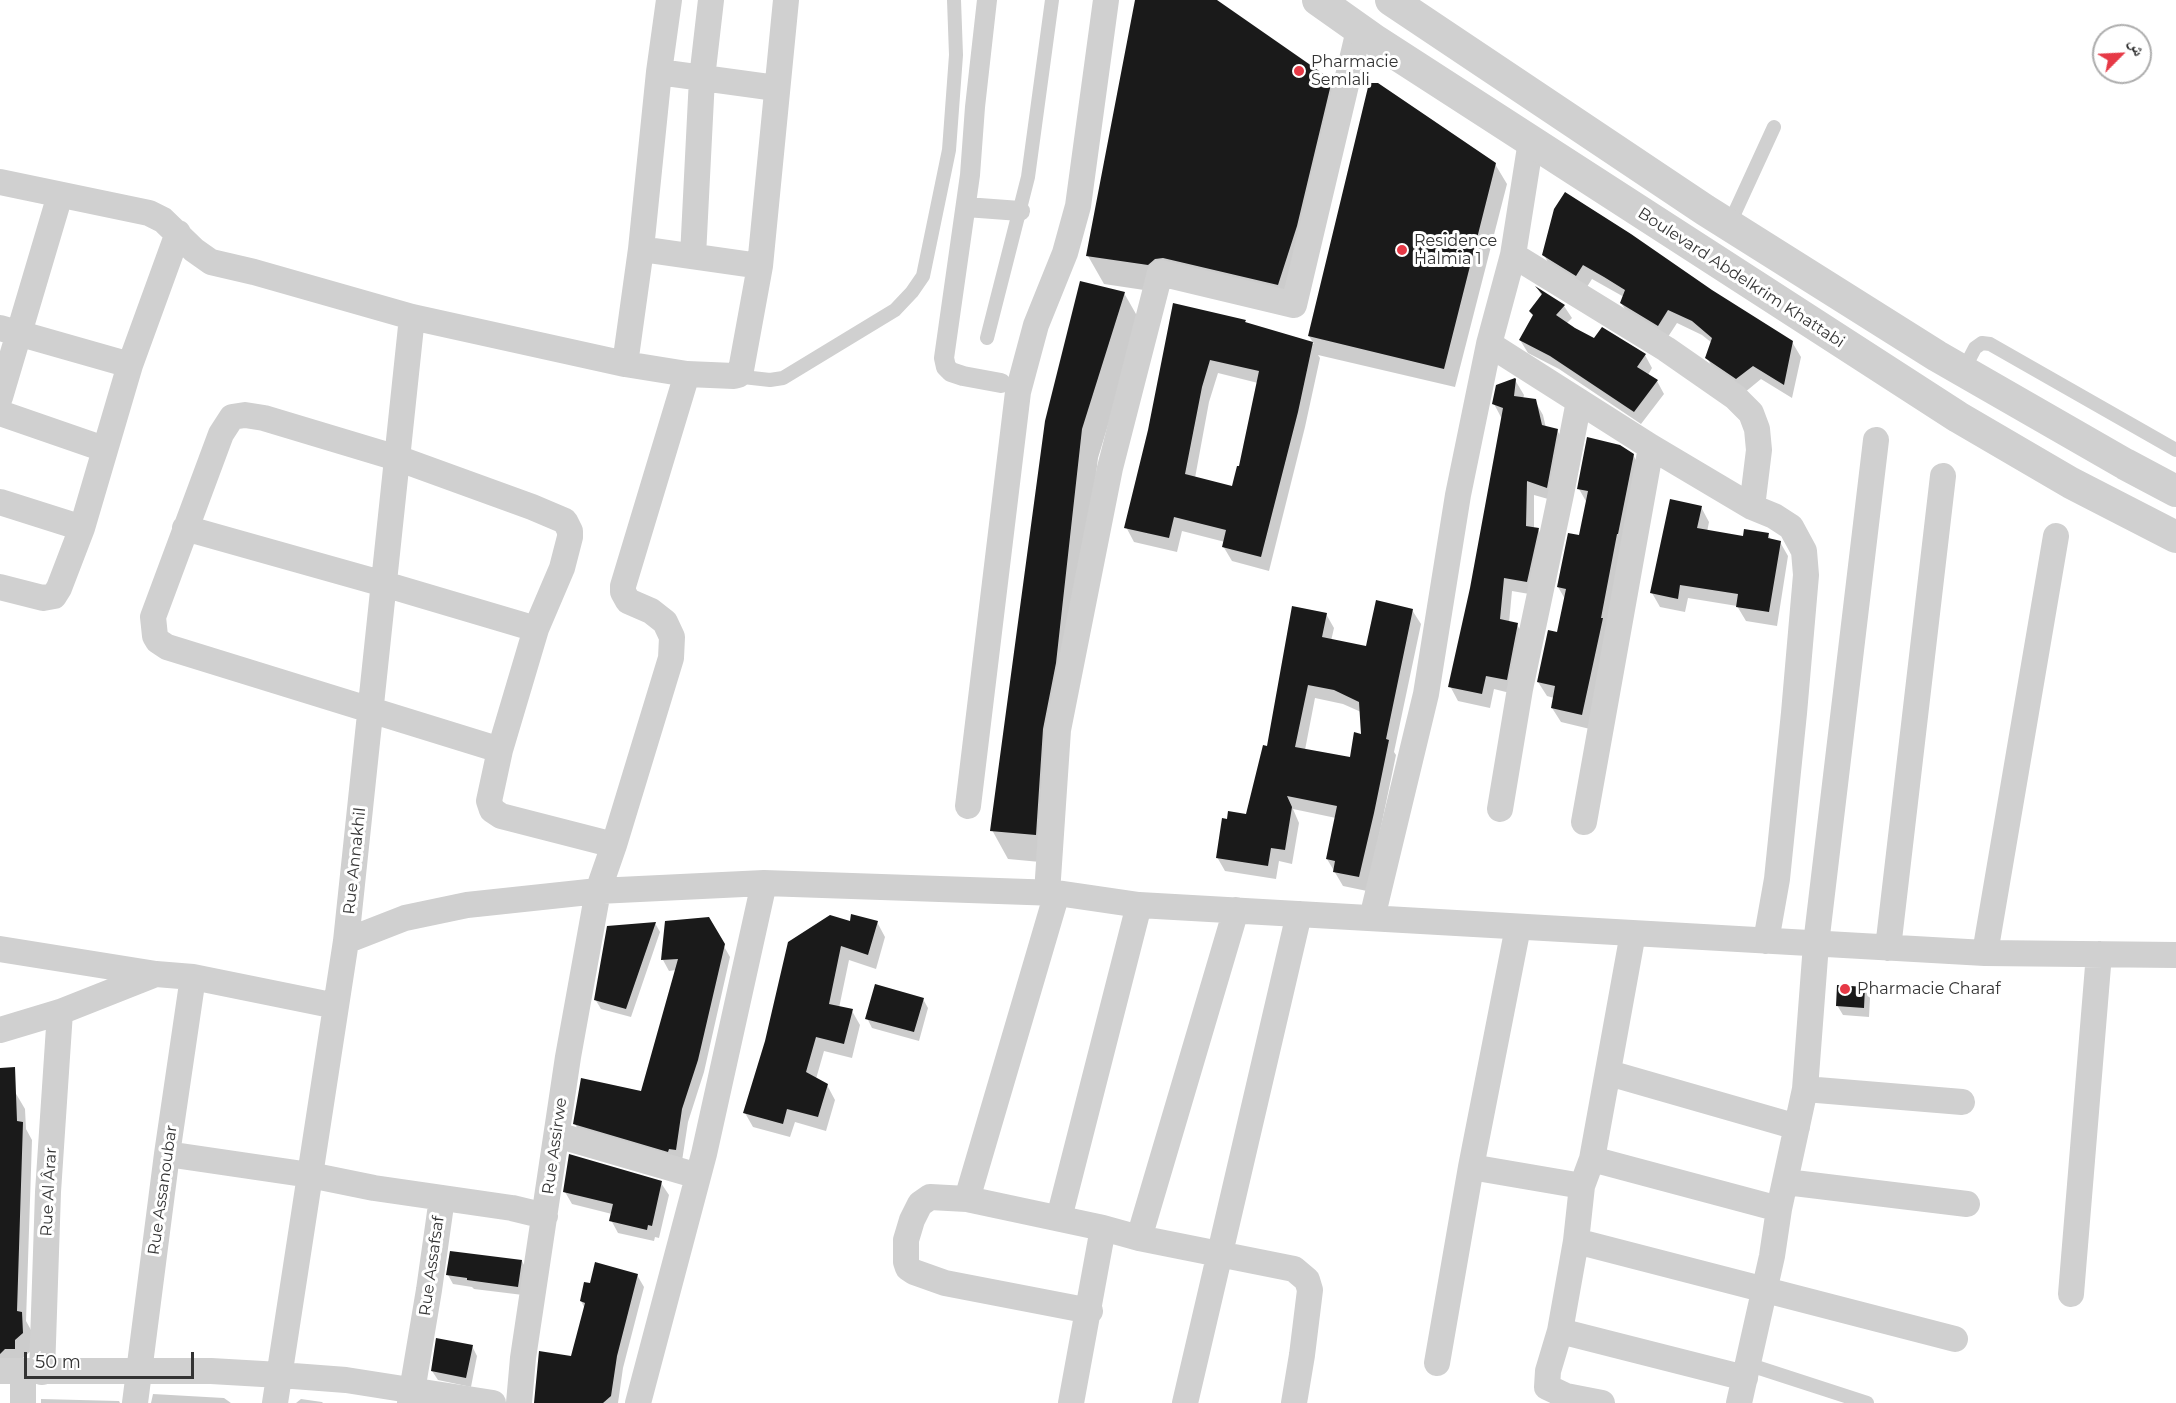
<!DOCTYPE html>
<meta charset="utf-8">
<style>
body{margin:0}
#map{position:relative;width:2176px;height:1403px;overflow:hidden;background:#fff;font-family:Montserrat,"Noto Naskh Arabic",sans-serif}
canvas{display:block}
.north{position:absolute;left:2092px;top:24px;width:60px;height:60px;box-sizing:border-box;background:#fff;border:2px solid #adadad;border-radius:50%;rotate:66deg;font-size:16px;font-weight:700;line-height:24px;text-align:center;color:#333}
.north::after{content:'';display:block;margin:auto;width:21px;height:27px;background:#e63946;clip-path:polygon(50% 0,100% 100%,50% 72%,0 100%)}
.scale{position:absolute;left:24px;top:1352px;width:170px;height:27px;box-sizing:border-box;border:3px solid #333;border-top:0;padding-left:8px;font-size:18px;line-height:21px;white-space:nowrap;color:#333;-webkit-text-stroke:4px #fff;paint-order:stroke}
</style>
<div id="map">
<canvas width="2176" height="1403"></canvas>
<div class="north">ش</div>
<div class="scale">50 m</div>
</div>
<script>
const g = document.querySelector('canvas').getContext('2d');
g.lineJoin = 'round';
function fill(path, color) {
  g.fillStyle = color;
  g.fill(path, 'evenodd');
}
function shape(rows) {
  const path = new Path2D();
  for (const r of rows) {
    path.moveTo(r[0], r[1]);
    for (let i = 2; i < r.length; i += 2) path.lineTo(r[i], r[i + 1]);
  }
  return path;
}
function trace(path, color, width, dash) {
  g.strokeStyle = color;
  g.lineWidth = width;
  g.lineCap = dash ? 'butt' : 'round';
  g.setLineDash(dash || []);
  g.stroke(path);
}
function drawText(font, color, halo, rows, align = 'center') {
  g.font = font + ' Montserrat,sans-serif';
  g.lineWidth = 6;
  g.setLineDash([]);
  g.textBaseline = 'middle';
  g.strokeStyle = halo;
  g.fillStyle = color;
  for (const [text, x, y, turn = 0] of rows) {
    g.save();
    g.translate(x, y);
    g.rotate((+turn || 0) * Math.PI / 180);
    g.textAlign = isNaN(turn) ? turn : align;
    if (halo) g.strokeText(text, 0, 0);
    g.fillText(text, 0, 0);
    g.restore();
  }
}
const shadow = shape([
 [1136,0,1214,0,1331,81,1347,110,1294,313,1172,287,1164,293,1104,284,1088,256],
 [1495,164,1507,184,1455,387,1318,355,1320,358,1305,427,1269,571,1232,561,1223,546,1225,542,1182,531,1177,552,1134,542,1126,527,1149,430,1175,305,1245,321,1247,324,1314,344,1309,336],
 [1218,373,1258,383,1240,468,1233,488,1195,478,1209,402],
 [1544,255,1711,291,1792,342,1801,357,1792,398,1761,379,1744,393,1715,372,1707,358,1712,343,1702,335,1677,323,1666,340,1630,317,1621,303,1624,297,1592,279,1585,290,1552,270],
 [1539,291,1564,306,1572,318,1566,324,1595,340,1602,329,1645,355,1652,368,1648,375,1657,381,1664,394,1641,424,1559,369,1528,353,1520,340,1534,316,1542,296],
 [1124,293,1140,321,1098,458,1051,863,1008,859,992,830,1047,421],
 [1515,380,1524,395,1523,399,1535,401,1543,415,1546,428,1557,430,1565,445,1555,501,1534,495,1534,529,1538,529,1546,544,1535,595,1512,591,1509,623,1517,625,1526,639,1514,694,1494,689,1490,708,1458,701,1450,686,1472,588,1502,419,1494,404],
 [1633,455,1642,470,1590,729,1561,722,1552,708,1554,698,1547,696,1538,682,1559,634,1565,599,1558,587,1580,537,1587,503,1579,489],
 [1701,507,1709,522,1707,532,1745,538,1768,535,1772,541,1780,542,1788,556,1777,626,1746,621,1737,606,1688,598,1685,612,1660,607,1652,593],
 [1412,610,1421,624,1394,752,1396,755,1381,827,1367,891,1343,886,1327,859,1336,818,1293,809,1299,823,1292,864,1279,861,1276,879,1225,871,1217,857,1247,816,1268,747,1326,614,1334,628,1331,641,1367,648],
 [1315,698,1343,704,1361,712,1363,736,1351,759,1305,750],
 [708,918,730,957,704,1072,688,1122,682,1161,581,1135,575,1124,642,1093,676,970,669,971,663,960],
 [877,922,885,937,876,969,849,960,839,1008,852,1011,860,1025,852,1058,824,1051,816,1079,827,1085,835,1100,826,1131,795,1122,790,1137,753,1127,745,1113,851,923],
 [655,923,660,932,631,1017,601,1009,595,999],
 [1864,989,1870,998,1869,1017,1843,1015,1837,1005],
 [923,999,928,1008,919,1041,872,1028,867,1018],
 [15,1092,25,1109,26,1129,32,1140,26,1321,31,1330,32,1350,13,1367,0,1372,0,1095],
 [661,1183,669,1195,659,1238,655,1237,654,1241,618,1233,611,1220,612,1214,572,1204,565,1192],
 [522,1261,527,1271,523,1295,474,1289,472,1287,453,1284,448,1275],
 [637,1275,644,1287,623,1368,618,1403,536,1403,572,1358,585,1309,581,1301,591,1285],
 [472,1346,477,1356,471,1387,438,1380,432,1371],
 [153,1394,224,1398,231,1403,151,1403],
 [41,1399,119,1401,120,1403,41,1403],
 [301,1399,322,1402,323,1403,296,1403]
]);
const building = shape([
 [1135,0,1217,0,1332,80,1297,226,1278,285,1163,258,1155,259,1148,265,1086,256],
 [1369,83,1378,83,1496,163,1444,369,1308,336],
 [1565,192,1631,234,1712,290,1793,341,1784,385,1753,366,1736,379,1705,358,1712,338,1692,321,1668,310,1658,326,1620,303,1625,290,1604,277,1583,265,1576,276,1542,255,1554,209],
 [1080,281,1125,292,1082,429,1056,663,1043,729,1036,835,990,831,1045,421],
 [1535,286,1565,305,1556,315,1575,328,1594,338,1602,327,1646,354,1637,367,1658,380,1634,412,1550,356,1519,340,1533,315,1529,311,1542,294],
 [1173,303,1246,320,1245,322,1313,342,1298,412,1261,557,1222,547,1226,530,1174,517,1169,538,1124,528,1148,430],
 [1210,360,1259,371,1239,466,1237,466,1232,486,1185,474,1202,387],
 [1515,378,1516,379,1514,396,1536,399,1542,425,1558,429,1547,488,1527,481,1526,526,1539,528,1527,582,1504,578,1500,619,1518,623,1507,680,1486,676,1482,694,1448,687,1470,588,1503,408,1492,404,1496,385],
 [1587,437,1620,445,1634,454,1618,534,1617,534,1601,618,1603,618,1582,715,1551,708,1555,686,1537,682,1548,630,1557,632,1566,589,1557,587,1568,533,1579,535,1588,491,1577,489],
 [1670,499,1702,506,1697,528,1743,536,1744,529,1769,533,1768,538,1781,541,1769,612,1736,607,1738,594,1680,585,1678,599,1650,593],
 [1376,600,1413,609,1386,739,1389,740,1374,813,1359,877,1333,872,1335,861,1326,859,1337,806,1287,796,1292,807,1285,850,1271,848,1268,866,1216,858,1222,818,1227,819,1228,811,1246,814,1263,745,1267,746,1292,606,1327,613,1322,637,1366,646],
 [1308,685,1334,690,1359,702,1361,734,1354,732,1350,757,1295,747],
 [851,914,878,921,868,955,841,946,829,1004,853,1009,844,1044,816,1037,806,1072,828,1084,818,1117,787,1109,783,1124,743,1113,765,1041,788,942,830,915,850,921],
 [709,917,725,944,698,1060,682,1109,676,1150,669,1149,668,1152,573,1124,581,1078,641,1091,678,959,661,960,665,921],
 [656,922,626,1009,594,1000,607,926],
 [875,984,924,998,914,1032,865,1019],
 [1837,985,1865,987,1864,1008,1836,1006],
 [15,1067,17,1121,23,1122,17,1311,22,1312,23,1333,15,1340,15,1349,5,1349,0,1354,0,1068],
 [569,1154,662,1181,652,1226,648,1225,647,1230,609,1221,613,1204,563,1192],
 [450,1251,522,1260,518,1287,467,1280,467,1278,446,1275],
 [595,1262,638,1274,617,1356,611,1396,603,1403,534,1403,539,1351,571,1356,585,1303,580,1301,584,1282,590,1283],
 [436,1338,473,1345,466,1378,431,1371]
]);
const service = shape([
 [1729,225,1774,127],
 [987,338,1028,177,1052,0],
 [1963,371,1975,348,1982,343,1990,344,2176,450],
 [734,376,770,380,783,378,895,310,912,292,923,276,949,150,956,55,954,0],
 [1747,1364,1867,1403]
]);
const pedestrian = shape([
 [987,0,975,107,970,175,944,358,946,367,951,372,963,376,1001,383],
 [966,207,1020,211]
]);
const minor = shape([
 [659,72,776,88],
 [0,182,149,213,163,220,194,250,211,262,254,272,412,317,625,364,687,374,623,586,623,592,628,601,651,611,665,622,672,637,671,658,614,845,598,891,568,1057,523,1358,519,1403],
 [641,249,760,266],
 [1513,255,1666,349,1735,397,1751,413,1757,429,1759,450,1752,507],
 [693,256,702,78,711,0],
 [0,328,130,365],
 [1489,344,1651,447,1752,507,1774,516,1791,527,1804,551,1806,575,1794,713,1777,879,1766,941],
 [625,364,641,249,659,72,669,0],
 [687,374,734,376,738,375,741,370,760,266,786,0],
 [0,397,60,195],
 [0,413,104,449],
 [0,502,82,528],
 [185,528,384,584,536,629],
 [0,587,43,598,54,596,59,588,82,528,130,365,178,233],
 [500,750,167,647,158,641,155,636,153,617,221,434,232,417,245,415,264,418,397,458,532,507,565,521,570,531,570,537,562,568,536,629,500,750,489,801,492,810,501,816,614,845],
 [968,806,1018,392,1036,325,1065,253,1078,206,1106,0],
 [1500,809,1520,689,1561,494,1579,401],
 [1584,822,1651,447],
 [1047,893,1058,730,1110,468,1160,273,1294,305,1359,30],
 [1372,918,1426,694,1458,495,1489,344,1513,255,1531,141],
 [346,941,405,918,467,905,598,891,764,883,1057,893,1139,905,1985,953,2176,955],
 [1888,948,1943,476],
 [0,949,156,974,193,977,336,1006],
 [1985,953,2056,536],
 [0,1030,60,1012,156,974],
 [1609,1073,1797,1127],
 [1805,1089,1962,1102],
 [557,1135,698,1176],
 [167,1154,310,1175,374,1188,512,1208,545,1216],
 [1592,1159,1779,1209],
 [1471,1167,1582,1186],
 [1786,1182,1967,1204],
 [967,1199,1057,893],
 [1059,1218,1139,905],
 [1139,1238,1236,910],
 [1576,1241,1955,1339],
 [2071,1294,2099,954],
 [1090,1311,945,1283,914,1272,908,1268,906,1262,906,1240,912,1220,920,1204,930,1197,967,1199,1103,1228,1139,1238,1294,1269,1307,1280,1310,1290,1302,1355,1294,1403],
 [1560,1331,1745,1378],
 [1437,1363,1471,1167,1518,927],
 [0,1371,211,1371,280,1375,346,1380,493,1403],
 [42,1372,48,1192,60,1012],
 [23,1403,23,1372],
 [135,1403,167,1154,193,977],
 [275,1403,346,941,412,317],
 [410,1403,429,1290,442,1198],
 [638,1403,704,1154,764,883],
 [1071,1403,1103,1228],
 [1185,1403,1299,914],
 [1602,1403,1566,1396,1547,1387,1548,1371,1560,1331,1576,1241,1582,1186,1592,1159,1633,933],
 [1739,1403,1772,1256,1779,1209,1805,1089,1816,944,1876,440]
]);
const tertiary = shape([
 [1318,0,1376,41,1958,417,2071,483,2176,537],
 [1391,0,1705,210,1937,356,2125,464,2176,491]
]);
const markers = [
 [1299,71,6,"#e63946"],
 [1402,250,6,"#e63946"],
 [1845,989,6,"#e63946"]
];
const poiNames = [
 ["Pharmacie",1311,62],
 ["Semlali",1311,80],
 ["Residence",1414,241],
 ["Halmia 1",1414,259],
 ["Pharmacie Charaf",1857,989]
];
const streetNames = [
 ["Boulevard Abdelkrim Khattabi",1741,278,33],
 ["Rue Annakhil",355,861,-84],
 ["Rue Assirwe",555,1146,-82],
 ["Rue Assanoubar",163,1190,-82],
 ["Rue Al Ârar",49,1192,-87],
 ["Rue Assafsaf",432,1266,-82]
];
fill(shadow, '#0003');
fill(building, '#1a1a1a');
trace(service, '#d0d0d0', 14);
trace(pedestrian, '#d0d0d0', 20);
trace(minor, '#d0d0d0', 26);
trace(tertiary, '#d0d0d0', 32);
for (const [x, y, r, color] of markers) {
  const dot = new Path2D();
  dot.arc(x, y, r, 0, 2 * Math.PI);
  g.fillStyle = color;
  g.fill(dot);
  trace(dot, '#fff', 2);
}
drawText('16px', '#333', '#fff', poiNames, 'left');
drawText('16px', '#333', '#fff', streetNames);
</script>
